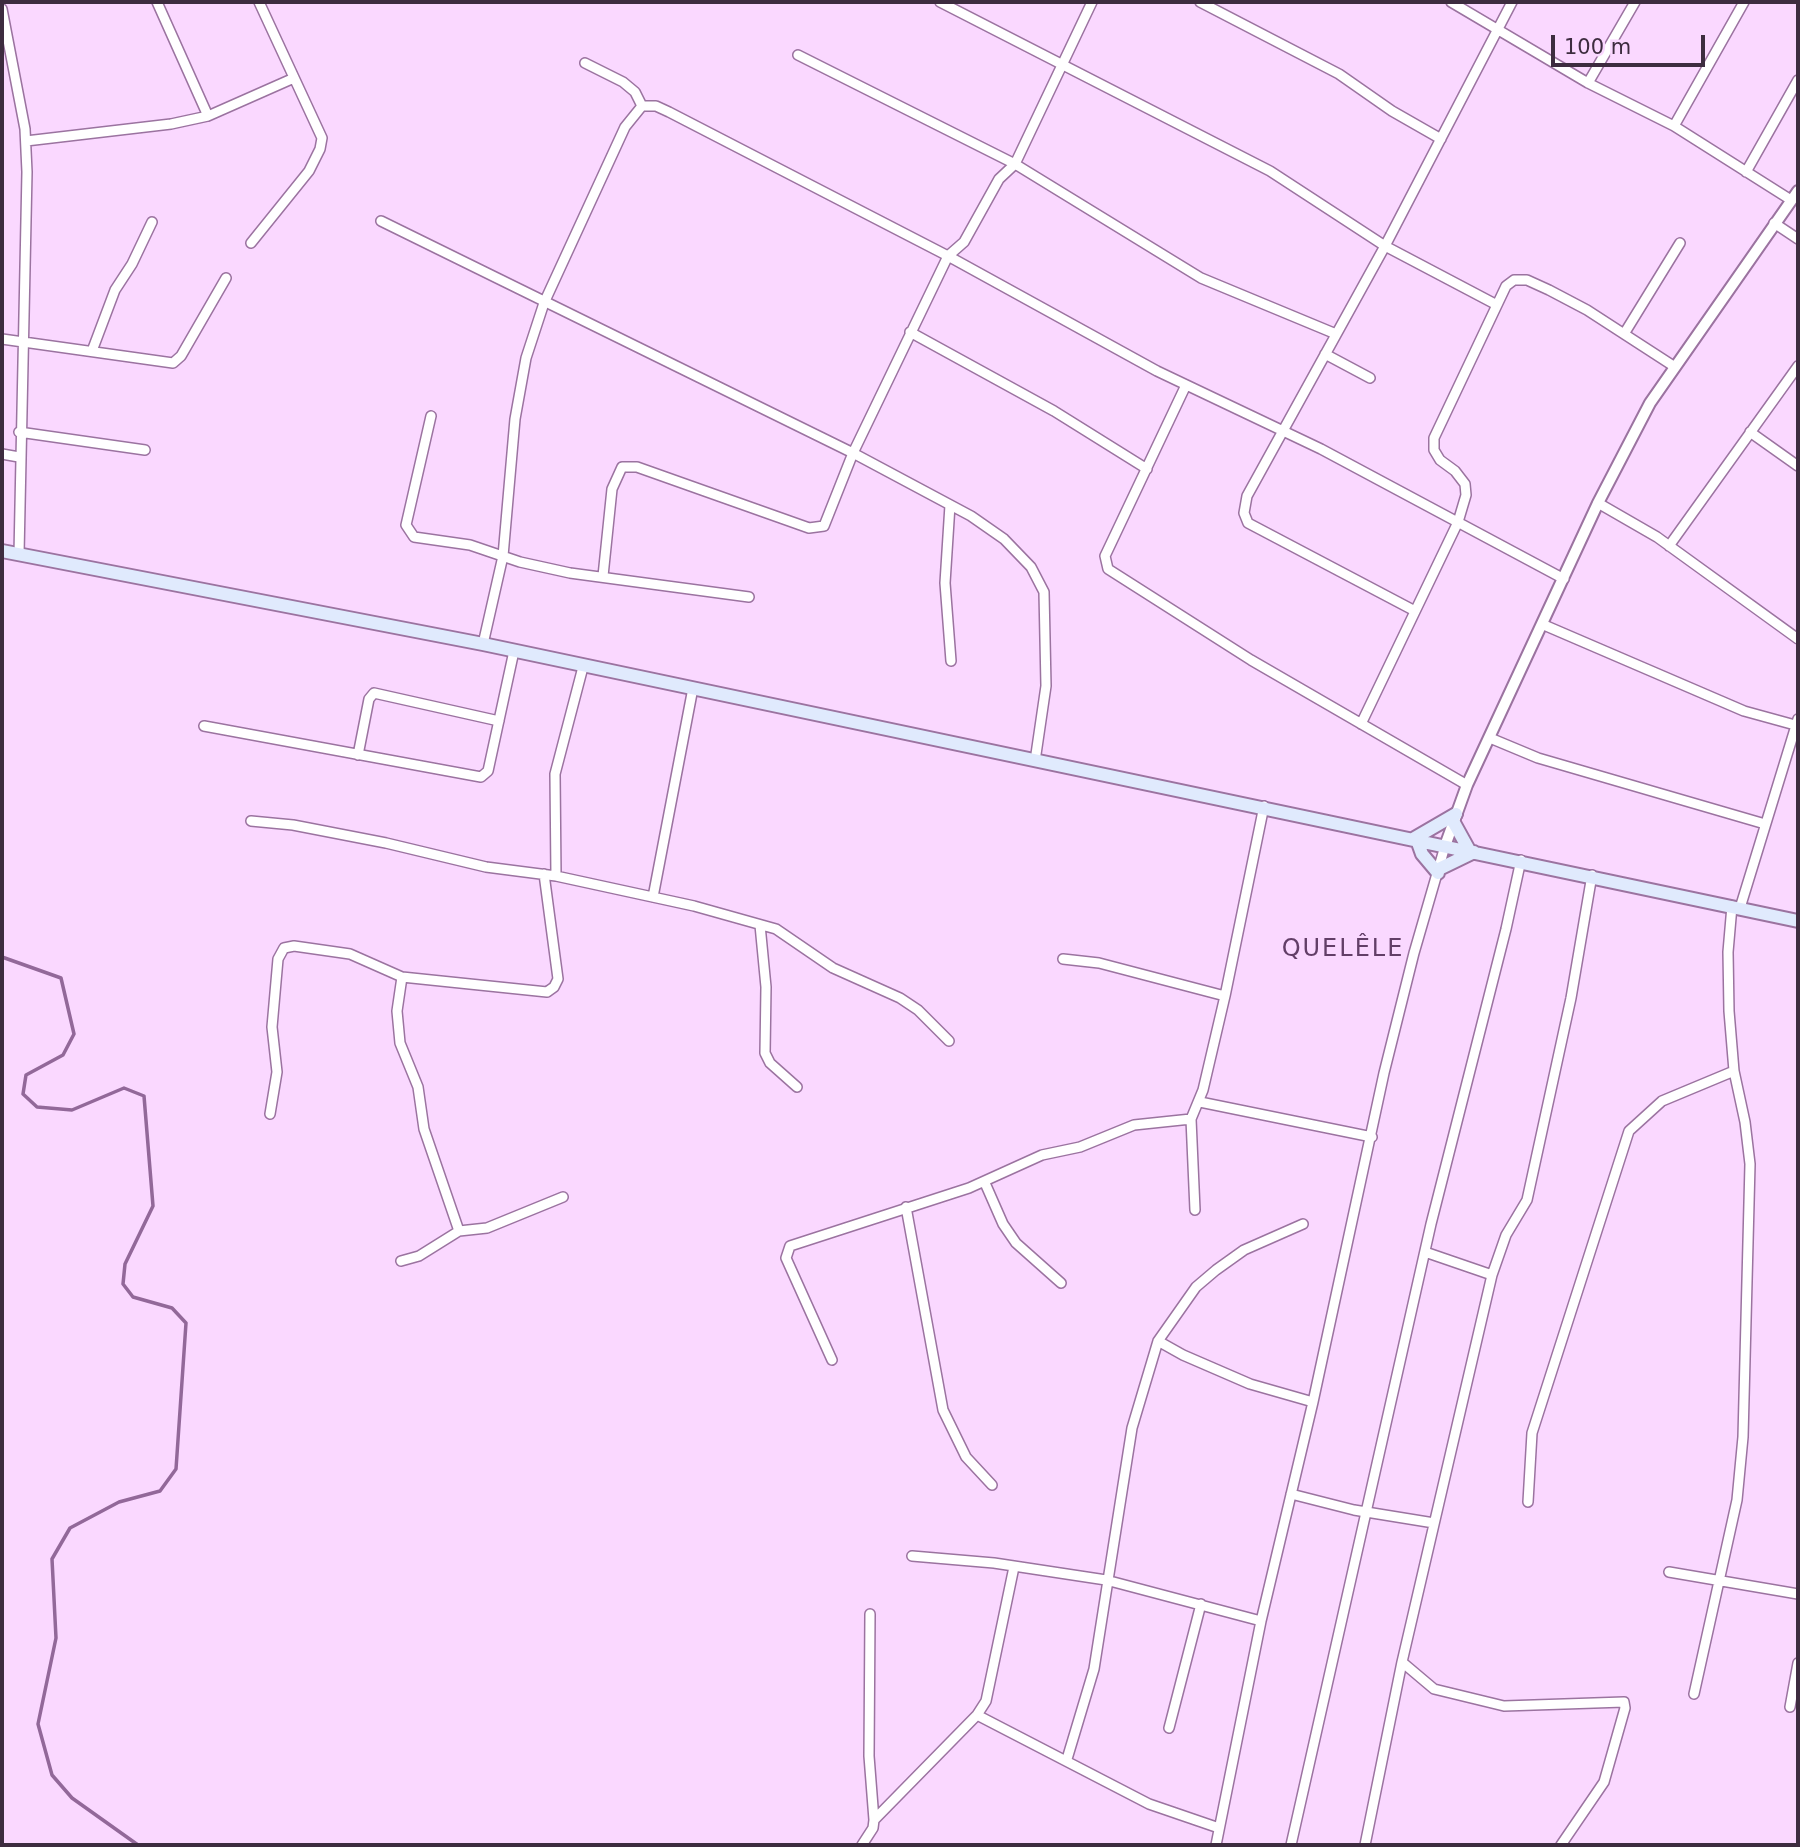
<!DOCTYPE html>
<meta charset="utf-8">
<style>
body{margin:0}
#map{position:relative;width:1800px;height:1847px;overflow:hidden;background:#fad8ff;font-family:"DejaVu Sans",sans-serif}
canvas{display:block}
.frame{position:absolute;inset:0;border:4px solid #3d2c3f;pointer-events:none}
.scale{position:absolute;left:1551px;top:35px;width:154px;height:32px;box-sizing:border-box;border:4px solid #3d2c3f;border-top:0;padding-left:9px;font-size:21px;line-height:24px;white-space:nowrap;color:#3d2c3f;-webkit-text-stroke:5px #fad8ff;paint-order:stroke}
</style>
<div id="map">
<canvas width="1800" height="1847"></canvas>
<div class="frame"></div>
<div class="scale">100 m</div>
</div>
<script>
const g = document.querySelector('canvas').getContext('2d');
g.lineJoin = 'round';
function shape(rows) {
  const path = new Path2D();
  for (const r of rows) {
    path.moveTo(r[0], r[1]);
    for (let i = 2; i < r.length; i += 2) path.lineTo(r[i], r[i + 1]);
  }
  return path;
}
function trace(path, color, width, dash) {
  g.strokeStyle = color;
  g.lineWidth = width;
  g.lineCap = dash ? 'butt' : 'round';
  g.setLineDash(dash || []);
  g.stroke(path);
}
function drawText(font, color, halo, rows, align = 'center') {
  g.font = font + ' "DejaVu Sans",sans-serif';
  g.lineWidth = 7;
  g.setLineDash([]);
  g.textBaseline = 'middle';
  g.strokeStyle = halo;
  g.fillStyle = color;
  for (const [text, x, y, turn = 0] of rows) {
    g.save();
    g.translate(x, y);
    g.rotate((+turn || 0) * Math.PI / 180);
    g.textAlign = isNaN(turn) ? turn : align;
    if (halo) g.strokeText(text, 0, 0);
    g.fillText(text, 0, 0);
    g.restore();
  }
}
const stream = shape([
 [2,957,61,978,74,1034,63,1055,26,1075,23,1094,37,1107,72,1110,124,1088,144,1096,153,1206,125,1264,123,1284,133,1297,172,1308,186,1323,176,1469,160,1491,119,1502,70,1528,52,1559,56,1638,38,1724,52,1775,72,1798,138,1845]
]);
const minor = shape([
 [157,2,208,116],
 [940,2,1270,171,1385,246,1497,305],
 [1200,2,1339,74,1392,111,1441,139],
 [1451,2,1588,83,1674,126,1791,200],
 [2,9,25,129,27,172,19,554],
 [798,55,1015,164,1201,278,1336,334],
 [585,63,623,82,635,92,642,106],
 [1588,83,1635,2],
 [1674,126,1744,2],
 [26,141,171,124,208,116,294,78],
 [1746,172,1798,80],
 [381,221,853,453,971,516,1004,539,1031,567,1044,592,1046,686,1035,761],
 [1774,223,1798,239],
 [251,243,309,171,320,149,322,138,259,2],
 [910,332,1054,411,1147,469],
 [1624,334,1680,243],
 [2,339,173,363,181,356,226,278],
 [92,351,115,290,132,264,152,222],
 [1325,354,1370,378],
 [1186,385,1105,556,1108,569,1251,660,1467,785],
 [431,416,406,525,414,537,470,545,520,562,570,573,749,597],
 [19,432,145,450],
 [1750,432,1798,466],
 [2,454,19,457],
 [1598,503,1657,537,1798,639],
 [950,505,945,583,951,661],
 [1669,546,1798,366],
 [603,576,612,489,622,467,637,467,809,528,824,526,853,453,948,256,964,242,999,179,1015,164,1092,2],
 [1415,611,1248,523,1244,513,1247,496,1385,246,1512,2],
 [1544,625,1744,711,1795,725],
 [483,644,503,556,515,419,526,358,544,303,625,127,642,106,656,106,669,112,948,256,1157,371,1321,449,1564,579],
 [1361,724,1458,522,1466,495,1465,484,1455,471,1440,460,1434,450,1434,438,1506,286,1514,280,1527,280,1549,290,1587,310,1675,367],
 [204,726,481,777,488,771,514,651],
 [1490,738,1538,758,1765,824],
 [358,755,369,699,374,693,499,721],
 [251,821,293,825,386,843,486,867,556,876,694,906,776,929,833,968,900,998,918,1010,949,1041],
 [556,876,555,774,583,667],
 [653,897,693,688],
 [1740,908,1798,719],
 [760,925,766,987,765,1053,770,1063,797,1087],
 [1063,959,1099,963,1225,996],
 [1200,1102,1372,1137],
 [270,1114,277,1072,272,1027,278,959,284,948,294,946,350,954,402,977],
 [1191,1119,1195,1210],
 [985,1183,1003,1224,1016,1243,1061,1283],
 [906,1207,943,1410,966,1457,992,1485],
 [459,1231,487,1228,563,1197],
 [1425,1252,1492,1275],
 [401,1261,419,1256,459,1231,424,1129,418,1087,400,1043,397,1011,402,977,547,992,554,987,558,979,544,874],
 [1158,1341,1183,1355,1250,1384,1313,1402],
 [832,1360,786,1258,790,1246,969,1188,1042,1155,1080,1147,1134,1125,1191,1119,1203,1090,1225,996,1264,806],
 [1291,1494,1354,1510,1434,1523],
 [1528,1502,1532,1433,1629,1131,1662,1101,1734,1071],
 [912,1556,994,1563,1106,1580,1261,1621],
 [1669,1572,1798,1594],
 [1402,1662,1434,1689,1504,1706,1624,1702,1625,1708,1604,1782,1561,1845],
 [1694,1694,1737,1500,1743,1437,1750,1164,1745,1122,1734,1071,1729,1011,1728,952,1732,906],
 [1790,1707,1798,1663],
 [977,1715,1149,1804,1219,1828],
 [1169,1728,1201,1604],
 [1067,1759,1094,1669,1132,1428,1158,1341,1196,1287,1216,1270,1244,1250,1303,1224],
 [874,1820,977,1715,986,1701,1014,1567],
 [862,1845,873,1828,874,1820,869,1756,870,1614],
 [1216,1845,1261,1621,1313,1402,1384,1073,1414,953,1445,846],
 [1291,1845,1431,1224,1506,929,1521,860],
 [1365,1845,1402,1662,1492,1275,1506,1235,1527,1200,1571,998,1592,875]
]);
const tertiary = shape([
 [1445,846,1467,785,1598,503,1650,403,1798,191]
]);
const secondary = shape([
 [2,551,483,644,1798,921],
 [1453,821,1469,850],
 [1413,839,1456,814],
 [1417,840,1422,854,1438,873],
 [1439,869,1474,852]
]);
const neighbourhoodNames = [
 ["QUELÊLE",1343,950]
];
trace(stream, '#926899', 3.5);
trace(minor, '#9b73a0', 12);
trace(tertiary, '#9b73a0', 14);
trace(secondary, '#9b73a0', 16);
trace(minor, '#fff', 9);
trace(tertiary, '#fff', 10);
trace(secondary, '#e0eafd', 12);
g.letterSpacing = '2px';
drawText('24px', '#623e67', '#fad8ff', neighbourhoodNames);
g.letterSpacing = '0px';
</script>
